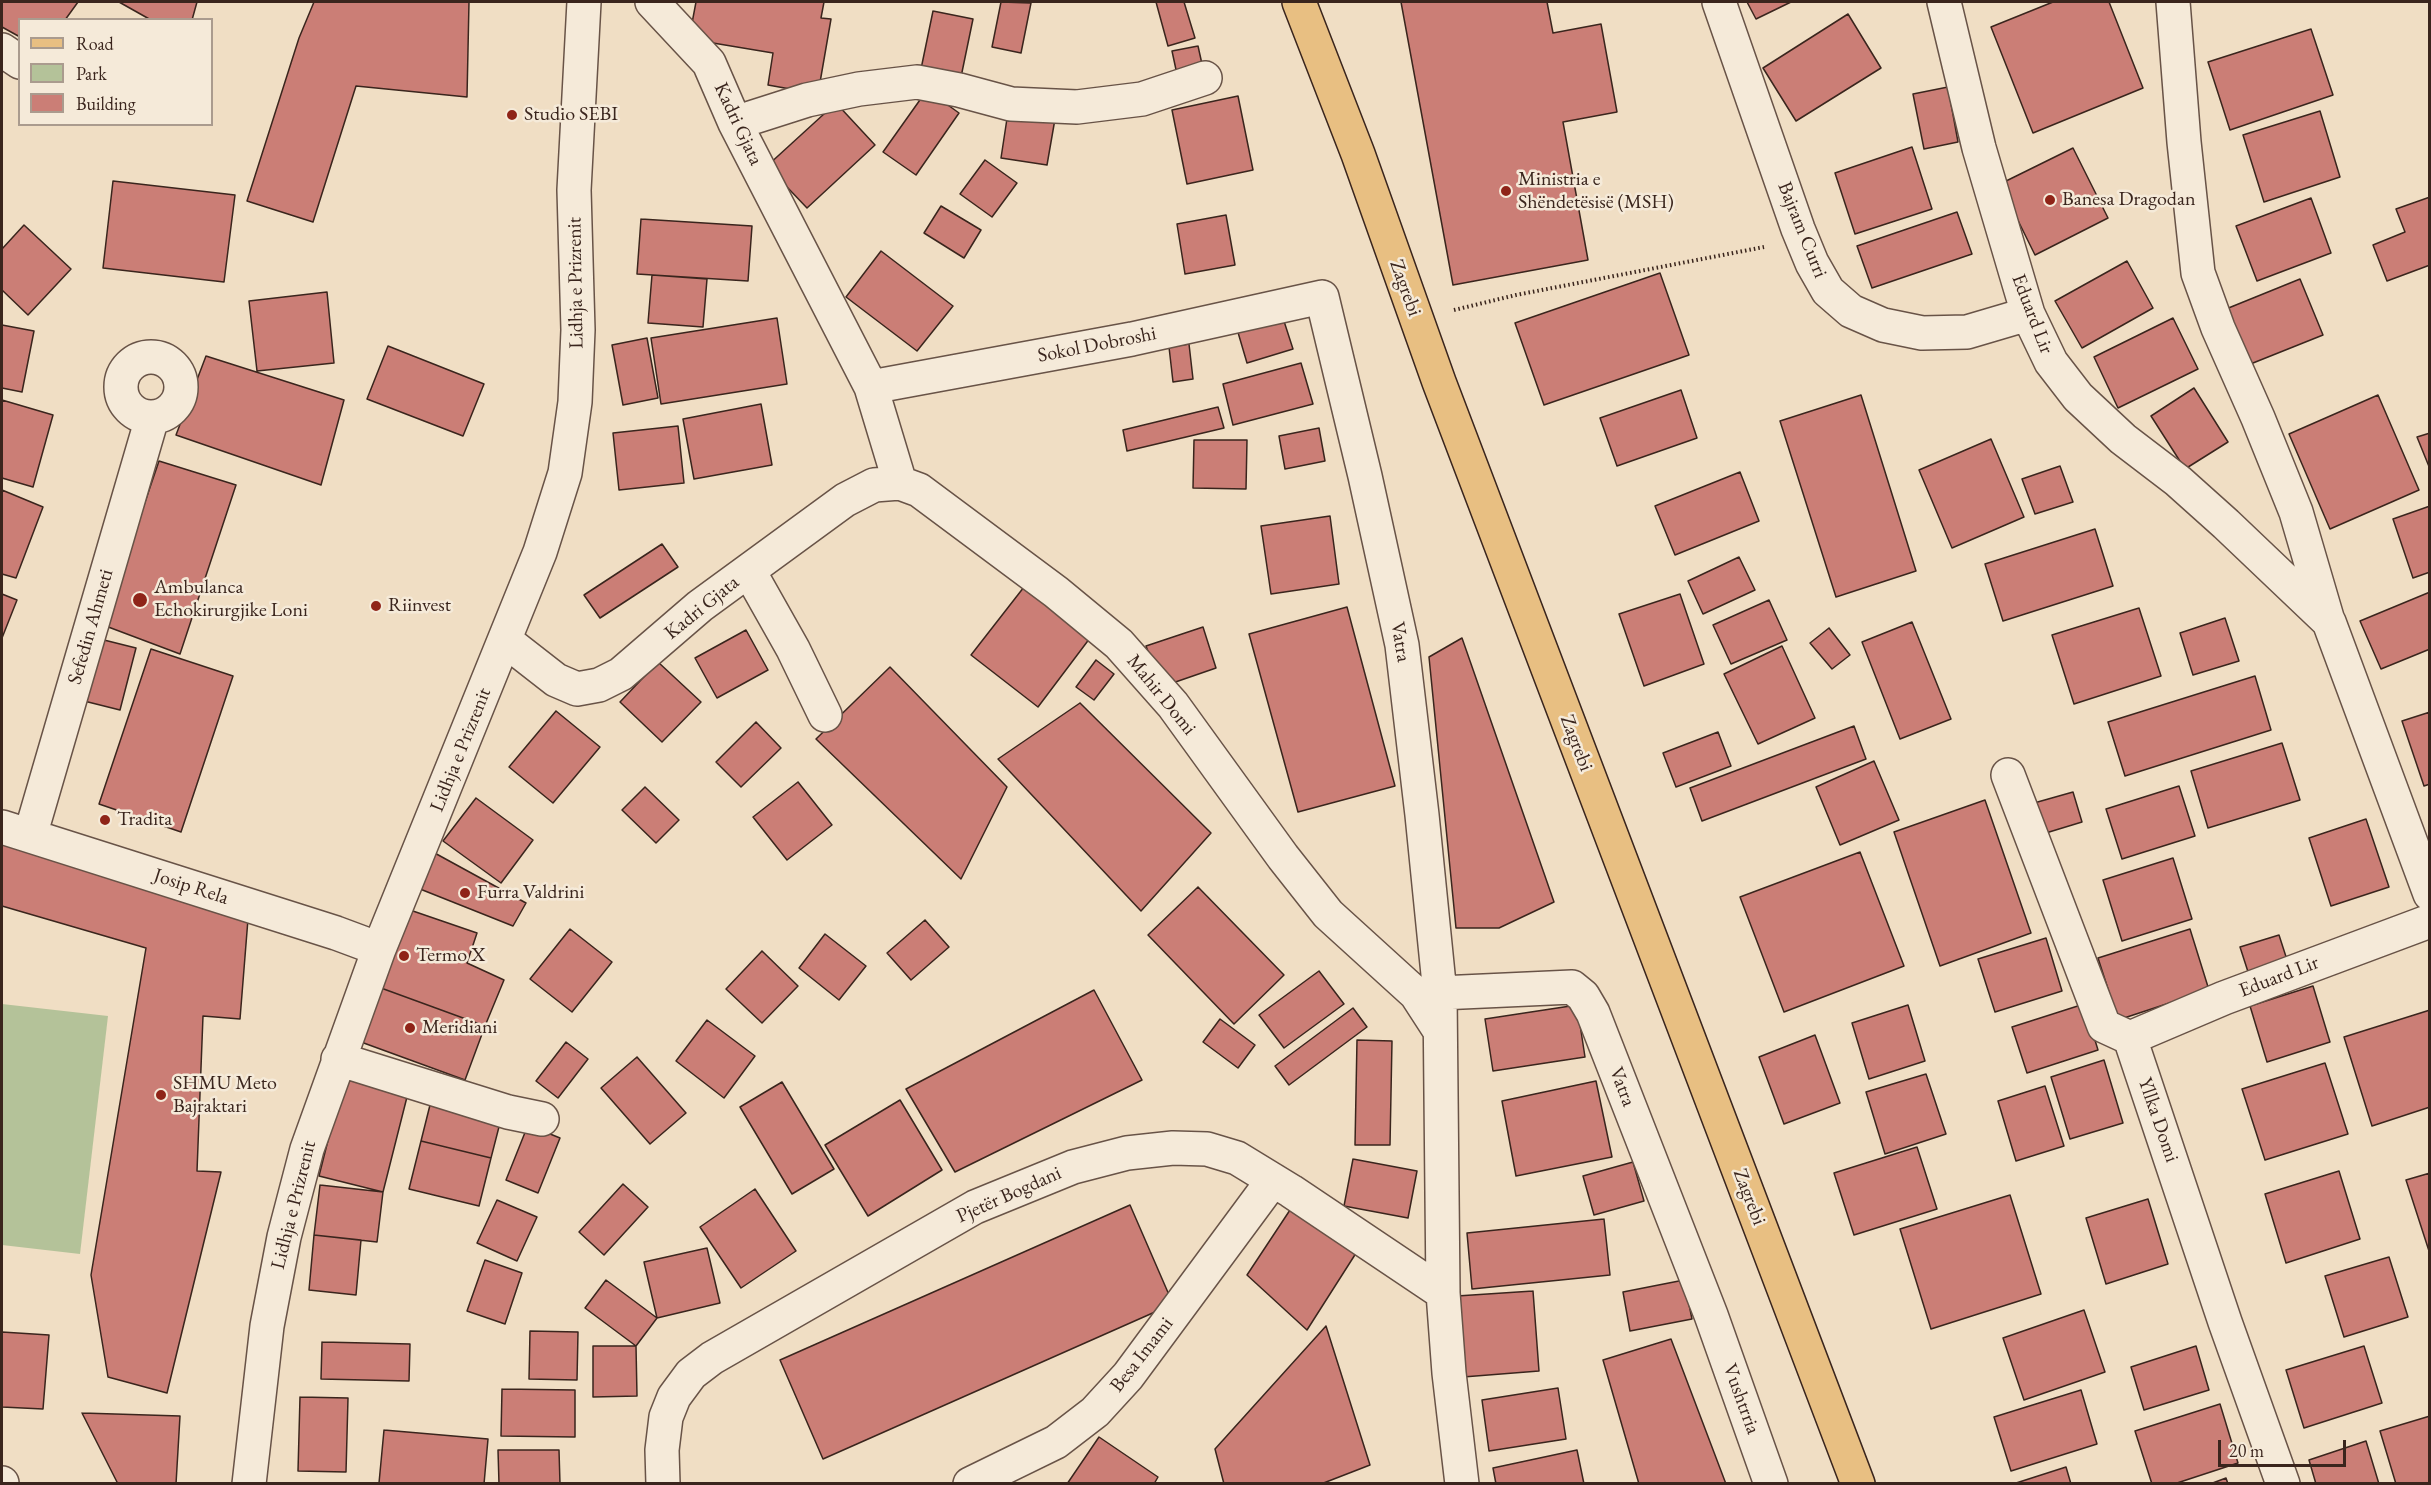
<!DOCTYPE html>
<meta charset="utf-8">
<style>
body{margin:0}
#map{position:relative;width:2431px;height:1485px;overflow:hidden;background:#f0dec4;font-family:"EB Garamond",serif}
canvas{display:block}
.frame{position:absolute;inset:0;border:3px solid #3a251d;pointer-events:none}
.legend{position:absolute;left:18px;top:18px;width:195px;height:108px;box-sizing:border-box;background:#f5ead9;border:2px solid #aa9b8e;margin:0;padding:8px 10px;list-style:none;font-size:18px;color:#3a251d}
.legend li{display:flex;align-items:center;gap:12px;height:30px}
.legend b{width:30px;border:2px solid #aa9b8e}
.scale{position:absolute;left:2218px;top:1440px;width:128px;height:27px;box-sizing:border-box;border:3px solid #3a251d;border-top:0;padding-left:8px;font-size:18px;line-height:21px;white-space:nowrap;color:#3a251d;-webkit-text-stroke:4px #f5ead9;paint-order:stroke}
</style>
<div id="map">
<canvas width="2431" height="1485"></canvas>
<div class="frame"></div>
<ul class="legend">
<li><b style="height:8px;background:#e8bf82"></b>Road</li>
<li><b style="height:16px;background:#b4c299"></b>Park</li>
<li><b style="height:16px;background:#cb7e76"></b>Building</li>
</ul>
<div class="scale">20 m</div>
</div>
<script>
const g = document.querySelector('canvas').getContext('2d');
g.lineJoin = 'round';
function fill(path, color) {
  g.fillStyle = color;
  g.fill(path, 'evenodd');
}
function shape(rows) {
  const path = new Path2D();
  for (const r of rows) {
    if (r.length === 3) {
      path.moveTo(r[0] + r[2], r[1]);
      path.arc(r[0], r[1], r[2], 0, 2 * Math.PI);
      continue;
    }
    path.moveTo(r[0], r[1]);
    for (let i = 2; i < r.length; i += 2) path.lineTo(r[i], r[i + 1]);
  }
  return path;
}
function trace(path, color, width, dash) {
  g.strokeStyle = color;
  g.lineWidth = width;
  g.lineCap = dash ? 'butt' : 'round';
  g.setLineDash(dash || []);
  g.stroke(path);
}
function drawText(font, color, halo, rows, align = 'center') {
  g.font = font + ' "EB Garamond",serif';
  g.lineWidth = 5;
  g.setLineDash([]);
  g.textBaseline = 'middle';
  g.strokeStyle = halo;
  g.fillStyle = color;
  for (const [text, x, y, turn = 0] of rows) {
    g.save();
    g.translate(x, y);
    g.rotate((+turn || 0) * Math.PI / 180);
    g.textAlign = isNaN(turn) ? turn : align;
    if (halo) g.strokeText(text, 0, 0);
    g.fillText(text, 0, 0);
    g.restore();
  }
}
const green = shape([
 [2,1004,108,1016,80,1254,2,1245]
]);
const building = shape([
 [2,2,78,2,65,20,20,20,20,37,2,27,2,2],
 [119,2,197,2,192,20,151,20,119,2],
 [314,2,469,2,467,97,356,86,313,222,247,201,299,38,314,2],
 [696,2,824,2,821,18,831,19,818,94,768,85,773,53,689,39,696,2],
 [1001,2,1031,3,1021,53,992,47,1001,2],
 [1156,2,1184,2,1195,38,1168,46,1156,2],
 [1401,2,1547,2,1553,33,1601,24,1617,112,1563,122,1588,260,1453,285,1401,2],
 [1747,2,1791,2,1756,19,1747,2],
 [2053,2,2109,2,2143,88,2033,133,1991,27,2053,2],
 [933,11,973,19,961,77,921,69,933,11],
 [1848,14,1881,68,1796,121,1763,68,1848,14],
 [2311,29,2333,95,2230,130,2208,62,2311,29],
 [1198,46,1204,73,1178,79,1172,51,1198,46],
 [1948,87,1958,142,1924,149,1913,94,1948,87],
 [927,90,959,113,916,175,883,152,927,90],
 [1238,96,1253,170,1187,184,1172,110,1238,96],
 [836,103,875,145,807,208,767,166,836,103],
 [2320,111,2340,177,2264,202,2243,135,2320,111],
 [1008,112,1055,119,1047,165,1001,158,1008,112],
 [1912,147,1932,209,1855,234,1835,173,1912,147],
 [2073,148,2108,218,2035,255,2000,184,2073,148],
 [985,160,1017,183,992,217,960,194,985,160],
 [113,181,235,195,224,282,103,268,113,181],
 [2430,197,2430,265,2387,281,2373,245,2405,232,2396,209,2430,197],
 [2311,198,2331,253,2257,281,2236,226,2311,198],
 [941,206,981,230,964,258,924,233,941,206],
 [1957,212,1972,254,1872,288,1857,246,1957,212],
 [1226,215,1235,265,1185,274,1177,224,1226,215],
 [641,219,752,226,748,281,637,274,641,219],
 [24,225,71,269,28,315,2,290,2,249,24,225],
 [881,251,953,306,917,351,846,297,881,251],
 [2127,261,2153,308,2082,348,2055,301,2127,261],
 [1660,273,1689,355,1544,405,1515,323,1660,273],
 [652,275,707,279,703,327,648,323,652,275],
 [2300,279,2323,335,2248,365,2226,309,2300,279],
 [327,292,334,363,257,371,249,301,327,292],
 [1282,315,1293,349,1247,363,1237,329,1282,315],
 [777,318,787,384,661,404,651,338,777,318],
 [2173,318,2198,369,2118,408,2094,357,2173,318],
 [2,325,34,331,22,392,2,388,2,325],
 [647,338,658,398,623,405,612,345,647,338],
 [1189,344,1193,379,1173,382,1169,347,1189,344],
 [388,346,484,384,463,436,367,399,388,346],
 [206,356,344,400,321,485,176,435,206,356],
 [1301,363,1313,404,1233,425,1223,384,1301,363],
 [2194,388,2228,442,2185,469,2151,416,2194,388],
 [1681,390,1697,438,1617,466,1600,418,1681,390],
 [1861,395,1916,571,1836,597,1780,421,1861,395],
 [2378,395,2419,490,2330,529,2289,434,2378,395],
 [2,400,53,415,33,487,2,478,2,400],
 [761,404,772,465,694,479,683,419,761,404],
 [1218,407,1224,428,1127,451,1123,430,1218,407],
 [678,426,684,483,619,490,613,433,678,426],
 [1319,428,1325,461,1285,469,1279,436,1319,428],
 [2430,433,2430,469,2417,437,2430,433],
 [1991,439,2024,517,1952,548,1919,470,1991,439],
 [1194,440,1247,440,1246,489,1193,488,1194,440],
 [159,461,236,485,180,654,103,625,159,461],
 [2060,466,2073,502,2035,514,2022,479,2060,466],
 [1740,472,1759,521,1675,555,1655,506,1740,472],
 [2,490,43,507,16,578,2,574,2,490],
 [2430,506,2430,572,2413,578,2393,519,2430,506],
 [1330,516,1339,584,1271,594,1261,526,1330,516],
 [2095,529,2113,586,2003,621,1985,564,2095,529],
 [662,544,678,567,600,618,584,595,662,544],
 [1739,557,1755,590,1703,614,1688,581,1739,557],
 [1024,587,1090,638,1038,707,971,655,1024,587],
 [2430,592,2430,649,2381,669,2360,621,2430,592],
 [2,594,17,600,2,638,2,594],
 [1680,594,1704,664,1644,686,1619,614,1680,594],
 [1769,600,1787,640,1731,664,1713,625,1769,600],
 [1347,607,1395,786,1298,812,1249,634,1347,607],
 [2139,608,2161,676,2074,704,2052,635,2139,608],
 [2225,618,2239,661,2193,675,2180,633,2225,618],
 [1912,622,1951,719,1900,739,1862,642,1912,622],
 [1203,627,1216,668,1161,687,1146,646,1203,627],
 [1829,628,1850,655,1832,669,1810,643,1829,628],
 [746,630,768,670,717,698,695,658,746,630],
 [92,637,136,648,120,710,76,699,92,637],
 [1462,638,1554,902,1499,928,1456,928,1429,657,1462,638],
 [1782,646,1815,718,1758,744,1724,674,1782,646],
 [151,649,233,676,181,832,99,804,151,649],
 [1096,660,1114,674,1094,700,1076,687,1096,660],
 [658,662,701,702,662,742,620,702,658,662],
 [890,667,1007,787,961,879,816,739,890,667],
 [2255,676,2271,730,2125,776,2108,722,2255,676],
 [1080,703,1211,833,1141,911,998,759,1080,703],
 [556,711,600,747,553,803,509,767,556,711],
 [2430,712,2430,784,2424,786,2402,721,2430,712],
 [756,722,781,748,741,787,716,762,756,722],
 [1854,726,1866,759,1702,821,1690,788,1854,726],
 [1718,732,1731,766,1676,787,1663,753,1718,732],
 [2282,743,2300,800,2208,828,2191,771,2282,743],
 [1874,761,1899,820,1840,845,1816,787,1874,761],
 [798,782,832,825,787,860,753,817,798,782],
 [2179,786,2195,836,2122,859,2106,809,2179,786],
 [645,787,679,820,656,843,622,810,645,787],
 [2073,792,2082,822,2036,836,2027,805,2073,792],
 [476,798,533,840,501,883,443,841,476,798],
 [1985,800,2031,933,1940,966,1894,832,1985,800],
 [2366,819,2389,887,2331,906,2309,838,2366,819],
 [2,843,248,919,240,1019,203,1016,197,1171,221,1172,167,1393,108,1377,91,1275,146,948,2,906,2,843],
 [431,851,526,903,513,926,415,887,431,851],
 [1860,852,1904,966,1784,1012,1740,897,1860,852],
 [2173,858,2192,919,2122,941,2103,880,2173,858],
 [1198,887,1284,975,1234,1024,1148,935,1198,887],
 [410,910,477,933,467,963,504,980,485,1026,381,988,410,910],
 [925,920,949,947,911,980,887,953,925,920],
 [570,929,612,962,572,1012,530,979,570,929],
 [2190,929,2209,990,2118,1020,2098,958,2190,929],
 [825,934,866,966,839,1000,799,968,825,934],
 [2279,935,2289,966,2250,978,2240,947,2279,935],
 [2046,938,2062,991,1995,1012,1978,959,2046,938],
 [762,951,798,986,762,1023,726,989,762,951],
 [1319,971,1344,1004,1284,1048,1259,1015,1319,971],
 [2313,986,2330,1042,2267,1062,2250,1006,2313,986],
 [381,988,485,1026,465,1080,361,1042,381,988],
 [1094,990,1142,1080,955,1172,906,1089,1094,990],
 [2084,1004,2098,1050,2027,1073,2012,1027,2084,1004],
 [1577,1005,1585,1057,1493,1071,1485,1019,1577,1005],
 [1908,1005,1925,1061,1869,1079,1852,1023,1908,1005],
 [1353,1008,1367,1027,1289,1085,1275,1066,1353,1008],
 [2430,1010,2430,1107,2372,1126,2344,1037,2430,1010],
 [1220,1019,1255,1045,1238,1068,1203,1042,1220,1019],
 [707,1020,755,1056,724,1098,676,1061,707,1020],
 [1815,1035,1840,1103,1784,1124,1759,1057,1815,1035],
 [1357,1040,1392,1041,1390,1145,1355,1145,1357,1040],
 [566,1042,588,1059,558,1098,536,1081,566,1042],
 [637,1057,686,1113,650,1144,601,1088,637,1057],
 [2104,1060,2123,1123,2070,1139,2051,1077,2104,1060],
 [2325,1063,2348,1134,2265,1160,2242,1089,2325,1063],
 [1926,1074,1946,1134,1885,1154,1866,1092,1926,1074],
 [344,1077,408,1093,383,1192,319,1176,344,1077],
 [1596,1081,1612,1157,1516,1176,1502,1101,1596,1081],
 [782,1082,834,1169,792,1194,740,1107,782,1082],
 [2045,1086,2064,1146,2016,1161,1998,1101,2045,1086],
 [900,1100,942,1170,868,1216,825,1145,900,1100],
 [431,1101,501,1119,491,1158,421,1141,431,1101],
 [528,1125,560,1138,538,1193,506,1180,528,1125],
 [421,1141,491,1158,479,1206,409,1189,421,1141],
 [1917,1147,1937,1209,1854,1235,1834,1173,1917,1147],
 [1353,1159,1417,1171,1408,1218,1344,1206,1353,1159],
 [1633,1162,1644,1201,1594,1215,1583,1176,1633,1162],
 [2339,1171,2360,1239,2286,1263,2265,1194,2339,1171],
 [2430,1173,2430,1251,2429,1251,2406,1180,2430,1173],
 [623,1184,648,1207,604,1255,579,1232,623,1184],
 [320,1185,383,1192,377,1242,314,1235,320,1185],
 [755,1189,796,1251,741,1288,700,1227,755,1189],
 [2010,1195,2041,1294,1931,1329,1900,1229,2010,1195],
 [2148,1199,2168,1264,2106,1284,2086,1218,2148,1199],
 [497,1200,537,1217,517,1261,477,1243,497,1200],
 [1130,1205,1173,1304,823,1459,780,1360,1130,1205],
 [1290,1210,1358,1250,1307,1330,1247,1275,1290,1210],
 [1604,1219,1610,1275,1472,1289,1467,1233,1604,1219],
 [314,1235,361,1240,356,1295,309,1290,314,1235],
 [707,1248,720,1303,657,1318,644,1262,707,1248],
 [2389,1257,2408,1317,2344,1337,2325,1276,2389,1257],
 [485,1260,522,1273,505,1324,467,1311,485,1260],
 [606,1280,657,1318,636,1346,585,1308,606,1280],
 [1684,1280,1692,1319,1630,1331,1623,1292,1684,1280],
 [1533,1291,1539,1371,1463,1377,1457,1296,1533,1291],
 [2084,1310,2105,1372,2024,1400,2003,1338,2084,1310],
 [1326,1326,1370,1465,1321,1484,1224,1484,1215,1449,1326,1326],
 [530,1331,578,1332,577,1380,529,1379,530,1331],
 [2,1332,49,1335,43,1409,2,1407,2,1332],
 [1671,1339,1726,1484,1639,1484,1603,1360,1671,1339],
 [322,1342,410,1344,409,1381,321,1379,322,1342],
 [593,1346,636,1346,637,1396,593,1397,593,1346],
 [2196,1346,2209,1390,2144,1410,2131,1367,2196,1346],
 [2364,1346,2382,1403,2304,1428,2286,1370,2364,1346],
 [1558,1388,1566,1439,1489,1451,1482,1400,1558,1388],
 [502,1389,575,1390,575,1437,501,1436,502,1389],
 [2081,1390,2097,1444,2011,1471,1994,1417,2081,1390],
 [300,1397,348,1398,346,1472,298,1471,300,1397],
 [2220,1404,2238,1463,2174,1484,2152,1484,2135,1431,2220,1404],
 [82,1413,180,1416,176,1484,118,1484,82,1413],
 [2430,1416,2430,1484,2396,1484,2380,1431,2430,1416],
 [384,1430,488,1439,484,1484,379,1483,384,1430],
 [1099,1437,1158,1477,1154,1484,1067,1484,1099,1437],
 [2366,1441,2379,1484,2316,1484,2309,1460,2366,1441],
 [498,1450,559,1450,560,1484,499,1484,498,1450],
 [1577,1450,1584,1484,1496,1484,1493,1468,1577,1450],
 [2066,1467,2071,1484,2013,1484,2066,1467],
 [2226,1478,2228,1484,2210,1484,2226,1478]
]);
const path = shape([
 [1454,310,1516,295,1764,247]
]);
const minor = shape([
 [652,2,709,63,735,123,871,387,900,483,919,490,1056,592,1119,644,1173,705,1283,857,1328,914,1416,994,1440,1031],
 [1719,2,1798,229,1812,263,1828,291,1851,311,1883,325,1922,333,1967,332,2028,314],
 [1944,2,1979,148,2028,314,2051,362,2078,397,2123,439,2178,481,2226,524,2329,622,2430,894],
 [2173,2,2184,142,2198,273,2218,328,2258,418,2296,512,2328,621],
 [2,50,20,62],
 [735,123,807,100,859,89,917,82,959,90,1011,104,1077,107,1142,99,1205,78],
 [151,387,30],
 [871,387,1132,339,1322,297,1365,476,1402,645,1422,815,1440,994,1443,1293,1449,1373,1462,1484],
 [749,571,793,649,825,715],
 [506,641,556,680,577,689,599,685,621,674,700,606,845,500,874,485,900,483],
 [2008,775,2104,1026,2130,1038,2225,1322,2283,1484],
 [2,827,336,933,379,949],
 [30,836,152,418],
 [1418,994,1572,987,1583,996,1593,1013,1711,1315,1771,1484],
 [2130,1038,2224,998,2430,921],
 [338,1059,508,1112,542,1119],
 [2,1483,2,1484],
 [249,1484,267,1326,284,1237,307,1149,379,949,540,552,565,473,575,402,578,330,574,190,584,2],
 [663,1484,662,1450,666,1417,674,1397,691,1374,712,1358,975,1207,1073,1167,1127,1153,1173,1148,1207,1149,1237,1158,1291,1191,1443,1293],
 [970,1484,1056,1442,1095,1412,1128,1376,1273,1180]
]);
const major = shape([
 [1299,2,1358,154,1439,382,1858,1484]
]);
const markers = [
 [512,115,6,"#8f2418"],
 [1506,191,6,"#8f2418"],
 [2050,200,6,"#8f2418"],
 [140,600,8,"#8f2418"],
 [376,606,6,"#8f2418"],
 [105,820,6,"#8f2418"],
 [465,893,6,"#8f2418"],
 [404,956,6,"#8f2418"],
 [410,1028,6,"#8f2418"],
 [161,1095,6,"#8f2418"]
];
const poiNames = [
 ["Studio SEBI",524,115],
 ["Ministria e",1518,180],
 ["Shëndetësisë (MSH)",1518,203],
 ["Banesa Dragodan",2062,200],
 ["Ambulanca",154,588],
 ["Echokirurgjike Loni",154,611],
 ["Riinvest",388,606],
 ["Tradita",117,820],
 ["Furra Valdrini",477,893],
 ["Termo X",416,956],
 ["Meridiani",422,1028],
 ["SHMU Meto",173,1084],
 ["Bajraktari",173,1107]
];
const streetNames = [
 ["Kadri Gjata",738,124,65],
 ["Bajram Curri",1802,230,68],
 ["Lidhja e Prizrenit",576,283,-91],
 ["Zagrebi",1405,288,70],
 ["Eduard Lir",2032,314,69],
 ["Sokol Dobroshi",1097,345,-11],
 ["Kadri Gjata",702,608,-39],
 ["Sefedin Ahmeti",91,627,-74],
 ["Vatra",1400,642,80],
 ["Mahir Domi",1161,695,51],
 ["Zagrebi",1576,743,69],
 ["Lidhja e Prizrenit",461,750,-68],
 ["Josip Rela",191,887,18],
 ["Eduard Lir",2279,977,-21],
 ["Vatra",1622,1087,69],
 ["Yllka Domi",2158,1120,71],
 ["Pjetër Bogdani",1009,1195,-24],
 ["Zagrebi",1749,1197,69],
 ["Lidhja e Prizrenit",294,1205,-76],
 ["Besa Imami",1142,1355,-52],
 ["Vushtrria",1741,1399,70]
];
fill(green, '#b4c299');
fill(building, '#cb7e76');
trace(building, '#3a251d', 1.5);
trace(minor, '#685347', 36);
trace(major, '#3a251d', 36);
trace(path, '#3a251d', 4, [1.5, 3]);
trace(minor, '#f5ead9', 33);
trace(major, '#e8bf82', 33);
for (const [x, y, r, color] of markers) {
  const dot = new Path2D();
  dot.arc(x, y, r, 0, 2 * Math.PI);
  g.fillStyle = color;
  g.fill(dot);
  trace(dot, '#f5ead9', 2);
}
drawText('20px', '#3a251d', '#f5ead9', poiNames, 'left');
drawText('20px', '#3a251d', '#f5ead9', streetNames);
</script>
